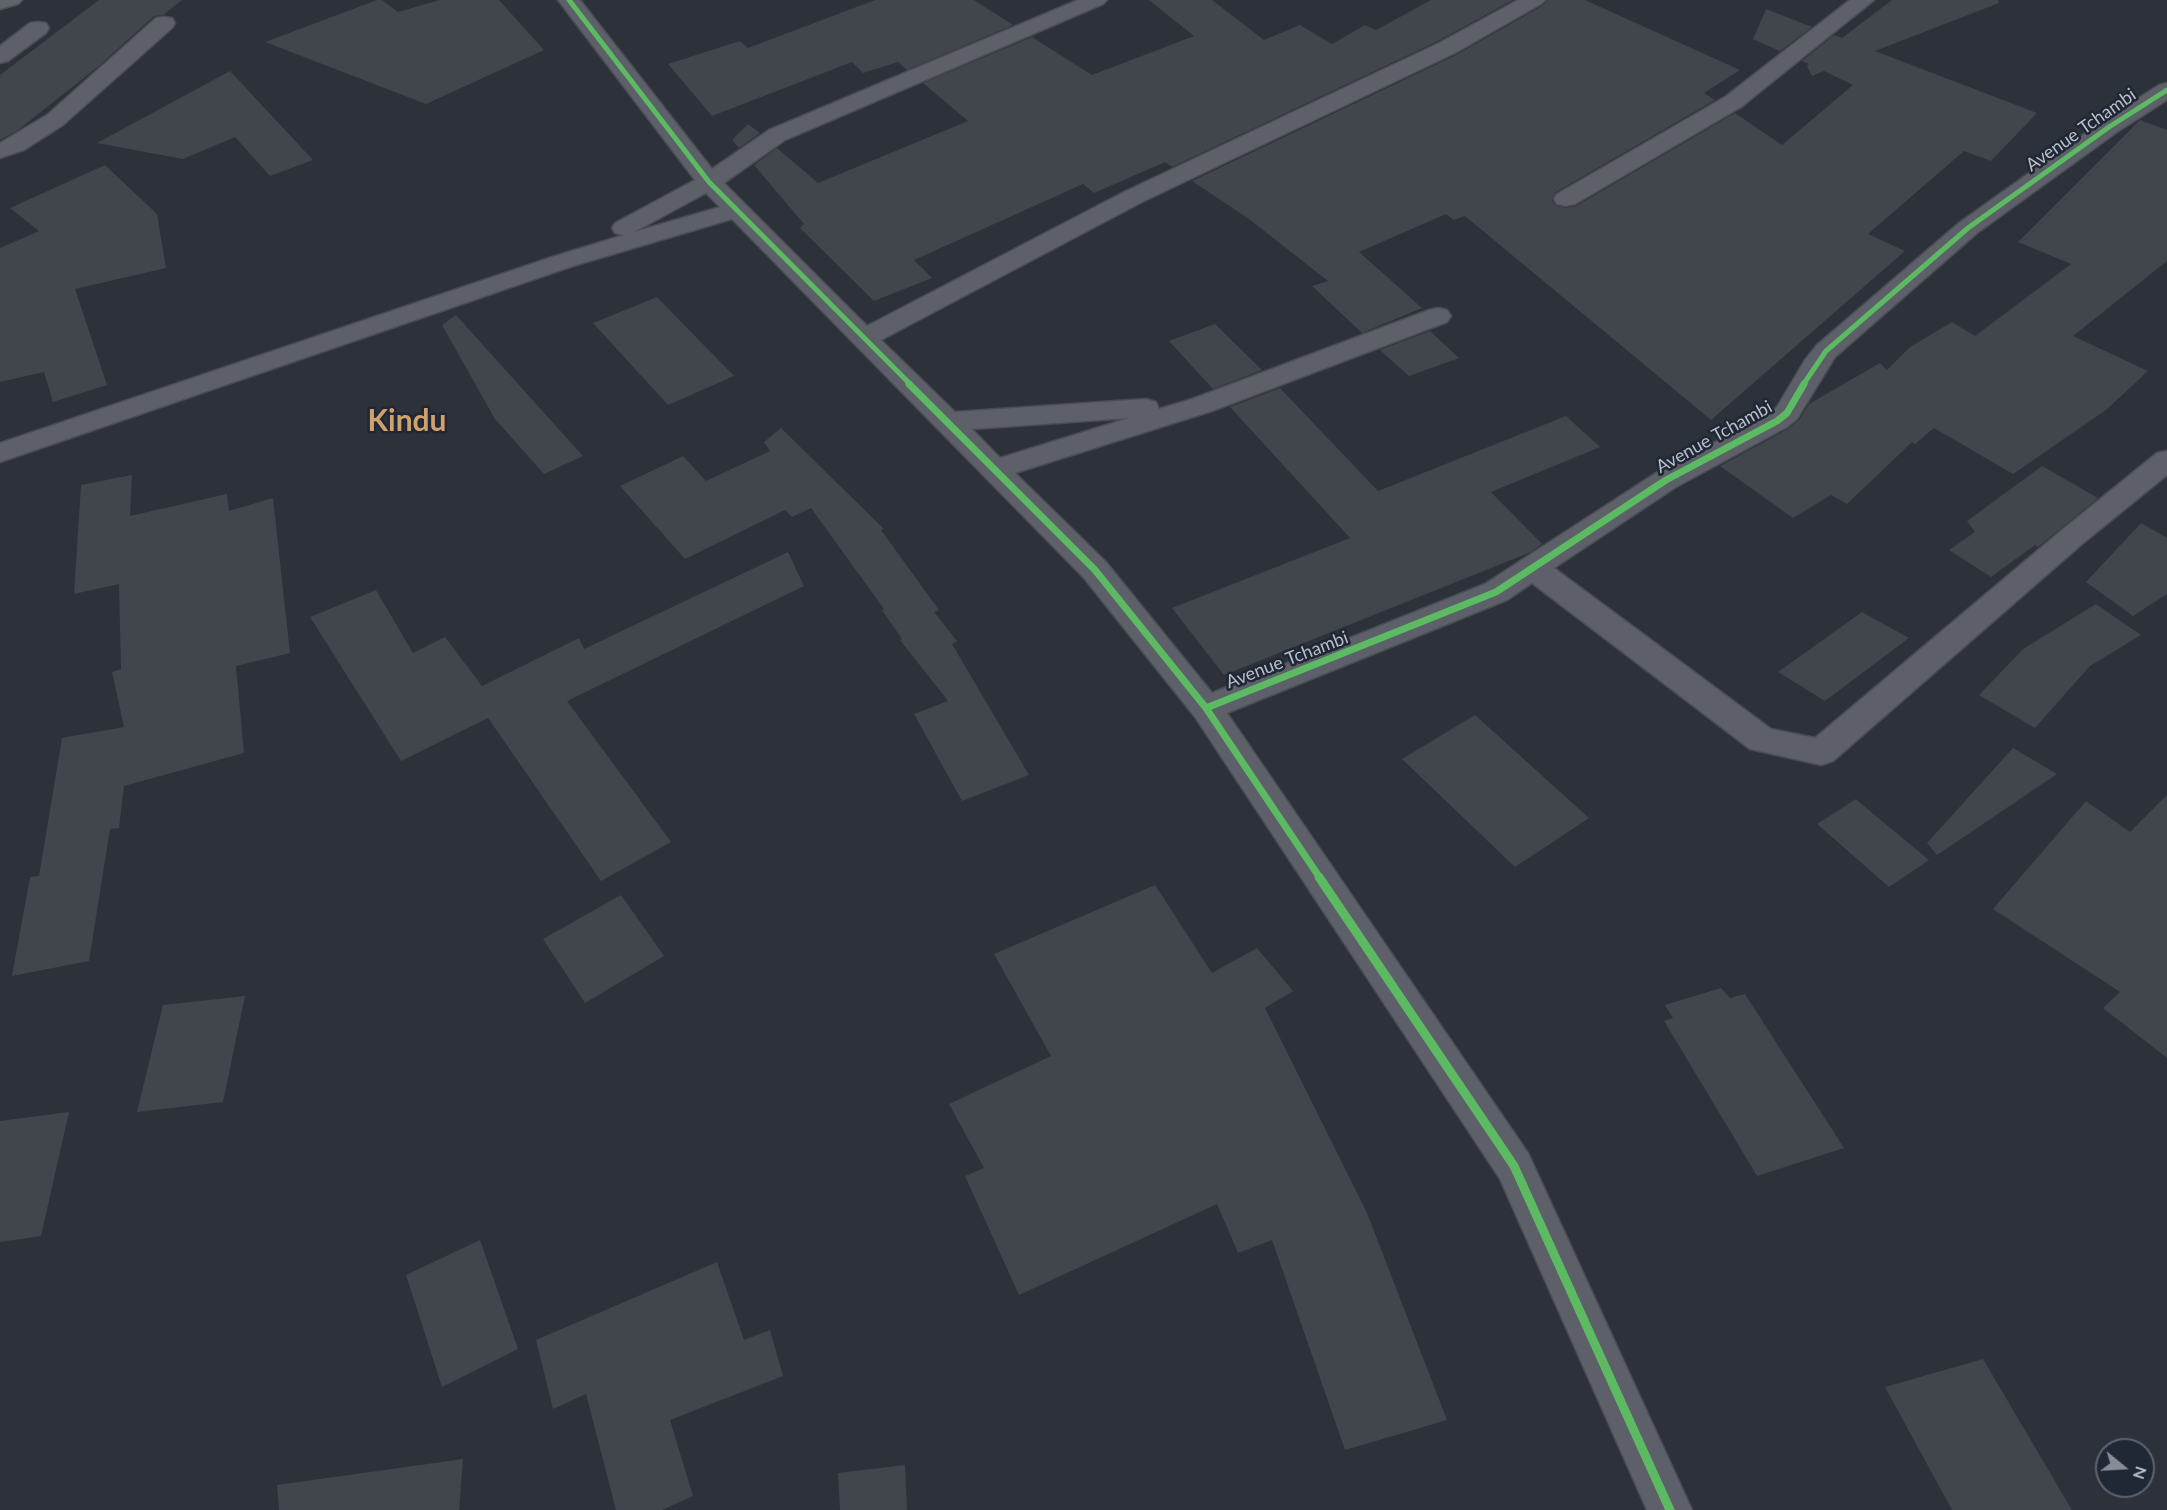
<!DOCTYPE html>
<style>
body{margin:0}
#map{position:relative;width:2167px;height:1510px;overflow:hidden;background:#2d313a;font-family:Lato,sans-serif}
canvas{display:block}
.north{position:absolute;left:2095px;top:1438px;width:60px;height:60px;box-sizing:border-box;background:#202735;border:2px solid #5d6371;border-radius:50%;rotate:108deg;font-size:16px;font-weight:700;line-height:24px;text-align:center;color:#b8beca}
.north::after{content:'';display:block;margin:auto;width:21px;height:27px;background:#878d98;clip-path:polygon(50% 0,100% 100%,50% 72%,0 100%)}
</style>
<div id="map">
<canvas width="2167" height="1510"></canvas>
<div class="north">N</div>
</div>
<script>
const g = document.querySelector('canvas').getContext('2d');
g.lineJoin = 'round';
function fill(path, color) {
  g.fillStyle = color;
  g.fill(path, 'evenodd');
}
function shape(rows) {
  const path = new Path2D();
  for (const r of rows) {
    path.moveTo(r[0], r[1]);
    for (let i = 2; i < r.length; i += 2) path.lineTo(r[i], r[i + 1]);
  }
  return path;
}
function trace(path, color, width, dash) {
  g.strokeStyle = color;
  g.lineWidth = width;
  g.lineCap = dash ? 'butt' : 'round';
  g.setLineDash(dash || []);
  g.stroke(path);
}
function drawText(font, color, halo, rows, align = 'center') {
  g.font = font + ' Lato,sans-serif';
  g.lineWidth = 5;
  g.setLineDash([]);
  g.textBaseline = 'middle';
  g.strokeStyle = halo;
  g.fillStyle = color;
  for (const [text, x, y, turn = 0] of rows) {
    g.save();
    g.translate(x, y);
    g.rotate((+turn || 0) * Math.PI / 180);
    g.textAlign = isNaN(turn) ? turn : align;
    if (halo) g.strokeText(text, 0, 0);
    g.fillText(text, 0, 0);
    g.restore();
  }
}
const building = shape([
 [99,0,182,0,163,15,154,16,99,66,18,130,0,140,0,75],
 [377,0,382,0,398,12,440,0,499,0,544,50,426,104,265,42],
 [875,0,974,0,1013,25,907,70,898,62,863,73,852,62,712,116,668,64,740,41,748,48],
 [1149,0,1212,0,1264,40,1300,25,1332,44,1365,25,1376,30,1431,0,1513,0,1438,41,1172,167,1165,162,1094,193,1083,184,914,260,932,278,874,301,800,228,804,224,754,165,777,148,818,183,968,121,923,83,1032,37,1092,75,1194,36],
 [1547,0,1585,0,1740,70,1704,93,1715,100,1556,192,1552,200,1557,206,1566,208,1576,206,1735,113,1782,145,1853,85,1824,71,1812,76,1807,66,1809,64,1802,61,1834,35,1842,38,1892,0,1998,0,1999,3,1875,51,2037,113,1991,161,1964,151,1868,234,1905,251,1711,420,1465,216,1454,220,1446,214,1359,252,1422,308,1362,333,1312,286,1328,281,1249,219,1192,181,1456,55,1542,6],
 [1766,9,1812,27,1780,51,1753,39],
 [230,71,313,160,270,176,235,137,183,159,97,143],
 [2140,120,2167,130,2167,261,2073,336,2148,371,2106,410,2013,474,1934,428,1915,444,1912,442,1847,504,1831,495,1793,518,1720,466,1788,429,1799,420,1809,404,1880,363,1887,370,1910,347,1952,322,1975,336,2071,264,2018,242],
 [748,124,760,133,739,148,732,140],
 [105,165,157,214,166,268,75,289,107,385,53,402,44,372,0,382,0,248,39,231,10,208],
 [657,297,734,376,668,405,593,323],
 [456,315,583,456,544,474,495,419,442,325],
 [1215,324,1262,370,1213,389,1169,341],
 [1430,331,1459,358,1409,376,1380,350],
 [1280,388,1378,491,1566,416,1600,447,1491,492,1542,544,1531,552,1224,675,1172,608,1350,538,1230,407],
 [781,428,884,529,881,530,939,610,934,612,957,641,952,644,1029,775,962,801,914,714,948,701,900,640,902,639,882,610,884,609,811,508,792,517,785,510,685,559,620,486,683,456,706,481,770,451,764,442],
 [2042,466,2098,498,2038,547,2035,545,1991,577,1949,550,1975,532,1967,521],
 [132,475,130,516,227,494,229,511,273,498,290,653,236,666,244,753,124,786,119,828,110,829,89,961,12,976,30,877,39,876,62,738,124,727,112,672,121,669,119,584,74,594,81,485],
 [2141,523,2167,538,2167,594,2133,616,2086,582],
 [788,552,804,586,567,701,671,842,601,881,488,718,401,761,310,617,376,590,413,653,445,637,482,686,579,638,584,649],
 [2096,604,2141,635,2090,666,2035,728,1979,695,2023,649],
 [1862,612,1909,638,1825,701,1778,672],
 [1475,715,1589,818,1515,867,1402,759],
 [2013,748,2057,774,1937,855,1927,843],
 [2167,795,2167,1058,2103,1008,2120,992,1993,909,2086,801,2130,832],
 [1856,799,1871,812,1929,860,1889,887,1817,824],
 [1155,885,1212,973,1257,948,1293,991,1265,1008,1367,1213,1447,1420,1345,1450,1272,1240,1238,1253,1217,1204,1019,1295,965,1176,984,1168,949,1104,1051,1056,994,954],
 [621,895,664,956,585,1003,543,939],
 [1721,988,1730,998,1745,994,1844,1148,1757,1176,1664,1021,1673,1018,1665,1005],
 [245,996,223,1102,137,1112,163,1005],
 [69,1112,41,1236,0,1242,0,1121],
 [480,1240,518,1349,442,1387,406,1275],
 [717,1262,744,1340,770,1330,783,1376,670,1420,693,1496,662,1510,616,1510,586,1394,553,1409,536,1340],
 [1983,1359,2072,1510,1952,1510,1885,1387],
 [463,1459,459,1510,279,1510,277,1485],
 [905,1465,907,1510,840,1510,838,1473]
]);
const minor = shape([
 [558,0,580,0,712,169,769,130,1078,0,1107,0,1103,4,785,140,724,183,867,326,1124,192,1439,43,1518,0,1545,0,1541,4,1455,53,1142,202,881,340,955,412,1146,399,1156,402,1159,409,1192,399,1429,310,1438,308,1447,310,1451,316,1447,322,1212,411,1015,473,1106,562,1212,693,1485,584,1656,473,1767,415,1777,407,1805,360,1817,345,1959,223,2101,122,2159,85,2167,83,2167,100,2117,132,1977,233,1835,357,1797,419,1787,427,1676,487,1554,568,1771,729,1815,738,2062,530,2157,453,2167,451,2167,475,2082,544,1833,761,1821,765,1750,749,1532,583,1507,600,1227,713,1528,1153,1692,1510,1647,1510,1500,1179,1195,717,1084,578,732,219,573,266,0,462,0,443,555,256,624,235,615,233,612,228,615,223,695,180,558,0],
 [706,193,720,207,634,232,706,193],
 [1129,418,1000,458,972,429,1129,418],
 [1850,0,1874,0,1741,107,1575,204,1566,206,1557,204,1554,199,1557,194,1725,97,1850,0],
 [164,17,172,18,175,23,172,28,63,125,24,150,0,158,0,143,47,115,156,18,164,17],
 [38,22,46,23,49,28,46,33,8,61,0,63,0,46,30,23,38,22]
]);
const major = shape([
 [0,0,22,0,18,4,0,9,0,0]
]);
const cyclewayFar2 = shape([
 [569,0,709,182,911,385],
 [1803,385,1826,351,1968,228,2109,127,2167,90]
]);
const cyclewayFar1 = shape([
 [909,384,1095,570,1206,708,1320,878],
 [1206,708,1496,592,1666,480,1777,421,1787,413,1804,384]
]);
const cycleway = shape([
 [1319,877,1514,1166,1670,1510]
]);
const streetNames = [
 ["Avenue Tchambi",2081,130,-35],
 ["Avenue Tchambi",1714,437,-29],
 ["Avenue Tchambi",1287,660,-21]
];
const townNames = [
 ["Kindu",407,421]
];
fill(building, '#41454c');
trace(minor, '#494c52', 3);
trace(major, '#4b4e57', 3);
fill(minor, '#5d6068');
fill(major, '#5f636a');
trace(cyclewayFar2, '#5cba63', 5);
trace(cyclewayFar1, '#5cba63', 7);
trace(cycleway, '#5cba63', 9);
drawText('18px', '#b8beca', '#202735', streetNames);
drawText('bold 30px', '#d1a06c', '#202735', townNames);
</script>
